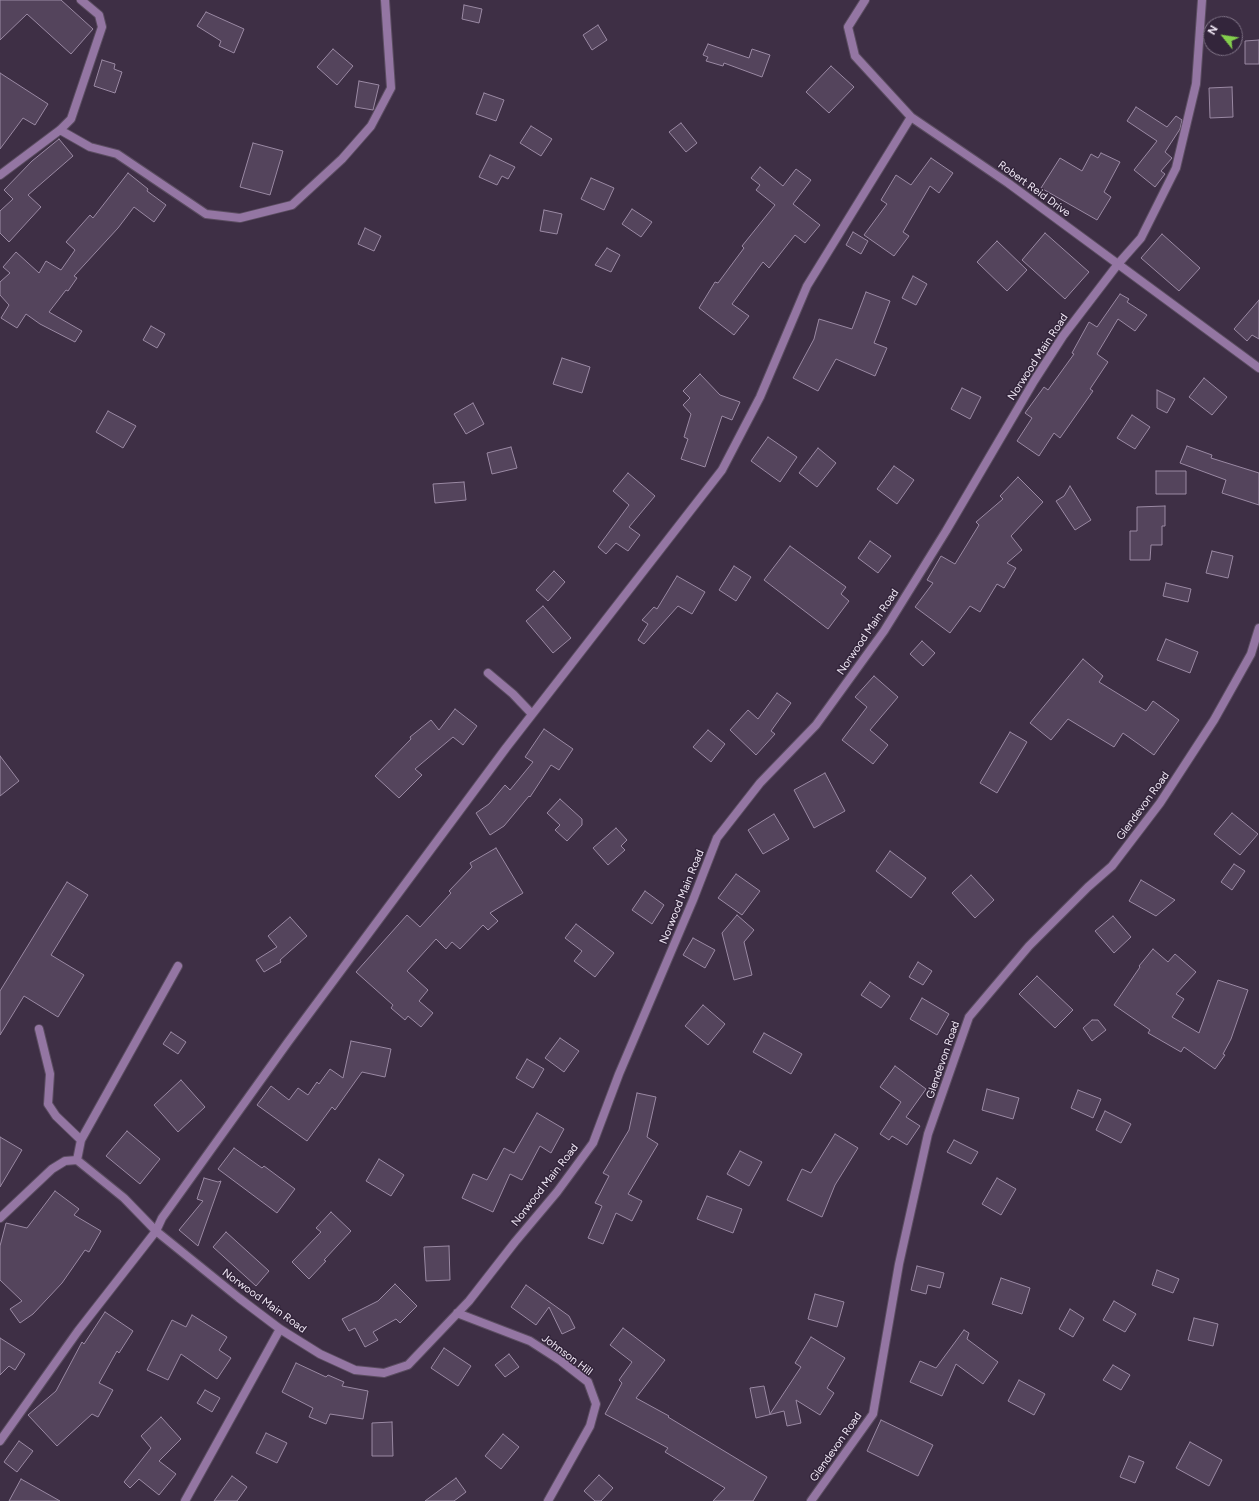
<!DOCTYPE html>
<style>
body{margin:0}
#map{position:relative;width:1259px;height:1501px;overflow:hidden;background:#3e2f45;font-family:Figtree,sans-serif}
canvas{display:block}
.north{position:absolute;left:1203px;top:16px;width:40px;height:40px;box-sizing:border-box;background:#33253b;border:1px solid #7f7386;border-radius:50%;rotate:300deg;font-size:11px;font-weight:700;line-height:16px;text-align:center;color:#f2e9f7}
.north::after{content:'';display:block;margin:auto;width:14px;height:18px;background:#84cf4d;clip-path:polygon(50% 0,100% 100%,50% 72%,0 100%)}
</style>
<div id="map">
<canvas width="1259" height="1501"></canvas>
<div class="north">N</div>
</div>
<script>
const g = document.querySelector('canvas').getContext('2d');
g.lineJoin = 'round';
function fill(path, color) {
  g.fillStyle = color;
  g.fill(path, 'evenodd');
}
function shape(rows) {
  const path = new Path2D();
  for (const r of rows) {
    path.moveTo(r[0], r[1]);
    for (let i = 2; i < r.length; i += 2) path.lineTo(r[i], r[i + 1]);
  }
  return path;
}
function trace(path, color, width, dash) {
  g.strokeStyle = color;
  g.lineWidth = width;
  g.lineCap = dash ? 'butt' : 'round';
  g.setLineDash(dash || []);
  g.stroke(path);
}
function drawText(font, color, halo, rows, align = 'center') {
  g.font = font + ' Figtree,sans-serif';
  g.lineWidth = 3;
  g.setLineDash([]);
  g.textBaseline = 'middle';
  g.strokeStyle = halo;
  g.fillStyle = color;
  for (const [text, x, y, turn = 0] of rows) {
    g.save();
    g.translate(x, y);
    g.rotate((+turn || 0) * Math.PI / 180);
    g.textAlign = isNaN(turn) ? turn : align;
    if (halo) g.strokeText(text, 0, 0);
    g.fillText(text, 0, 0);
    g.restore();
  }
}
const building = shape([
 [0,0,61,0,93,29,71,54,27,14,0,40,0,0],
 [464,5,482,9,479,23,462,19,464,5],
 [206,12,244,29,234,53,219,46,221,41,197,26,206,12],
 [598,25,607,40,592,50,583,35,598,25],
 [1259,40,1259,64,1245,64,1245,41,1259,40],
 [708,44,749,58,752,49,770,55,762,77,724,63,723,66,706,61,708,57,703,55,708,44],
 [333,49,353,66,337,85,317,67,333,49],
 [102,60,115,64,114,69,122,72,115,93,94,86,102,60],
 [831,66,854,87,829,113,806,92,831,66],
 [0,73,48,104,35,125,23,118,0,149,0,73],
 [359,81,379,85,373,110,355,107,359,81],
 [1232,87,1233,117,1210,118,1209,88,1232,87],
 [484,93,504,100,496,121,476,114,484,93],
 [1136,107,1167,127,1176,116,1182,120,1180,129,1165,152,1172,158,1161,171,1165,174,1155,187,1134,170,1157,141,1127,121,1136,107],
 [681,123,697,143,686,152,669,132,681,123],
 [531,126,552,139,541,156,520,143,531,126],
 [59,139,73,156,28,195,41,207,9,242,0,233,0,211,13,199,4,190,32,161,59,139],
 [253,143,283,151,270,195,240,187,253,143],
 [1101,153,1120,162,1104,192,1111,197,1097,220,1041,188,1060,158,1082,171,1091,154,1098,158,1101,153],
 [490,155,515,167,508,179,502,176,497,185,479,177,490,155],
 [931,158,953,173,939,193,930,186,903,232,909,236,894,256,864,235,887,204,881,200,896,175,911,185,931,158],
 [760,167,783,186,796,169,811,180,793,204,820,225,805,243,795,235,769,268,763,262,732,304,749,316,734,335,699,308,715,282,718,283,744,248,742,246,775,205,756,190,760,185,751,178,760,167],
 [128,173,148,189,147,191,166,205,154,222,134,207,118,228,74,276,77,278,68,291,66,290,49,312,82,331,75,342,40,324,26,314,17,328,1,318,9,305,0,295,0,282,10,273,3,267,16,252,39,273,46,261,61,270,75,250,66,242,90,215,93,218,128,173],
 [591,178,614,188,604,210,581,199,591,178],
 [632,209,652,222,641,237,622,224,632,209],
 [544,210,562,214,557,234,540,231,544,210],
 [365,228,381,236,374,251,358,244,365,228],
 [853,232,868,241,861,254,846,245,853,232],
 [1045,233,1089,272,1065,299,1022,260,1045,233],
 [1162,234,1200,268,1179,291,1141,258,1162,234],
 [997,241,1027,270,1007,291,977,262,997,241],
 [607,248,620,255,611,272,595,265,607,248],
 [913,276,927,284,916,305,902,298,913,276],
 [866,292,890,301,874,343,887,348,875,376,836,359,818,391,793,378,814,339,819,319,852,329,866,292],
 [1120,294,1129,299,1127,302,1147,315,1135,331,1118,319,1097,354,1108,362,1090,389,1093,391,1060,438,1054,433,1039,456,1017,441,1032,418,1025,413,1044,387,1048,390,1074,354,1072,353,1089,322,1097,327,1120,294],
 [1259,300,1259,339,1252,335,1247,341,1234,329,1259,300],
 [151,326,165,334,157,348,143,340,151,326],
 [562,358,590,367,582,393,553,384,562,358],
 [700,374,720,395,740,402,732,420,722,416,705,467,681,459,688,439,684,437,691,414,683,405,690,398,683,391,700,374],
 [1204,378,1227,397,1212,415,1189,397,1204,378],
 [962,388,981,397,970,419,951,409,962,388],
 [1157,390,1175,399,1167,413,1157,408,1157,390],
 [473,403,484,424,466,434,454,414,473,403],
 [108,411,136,426,123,448,96,432,108,411],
 [1132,415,1150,427,1135,449,1117,438,1132,415],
 [768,437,797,457,780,482,751,461,768,437],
 [1187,446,1212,455,1211,458,1259,473,1259,505,1222,493,1226,480,1180,463,1187,446],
 [511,447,517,468,492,474,487,453,511,447],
 [818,448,836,463,817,487,799,473,818,448],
 [894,466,914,480,897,504,877,489,894,466],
 [1156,471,1186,471,1186,494,1156,494,1156,471],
 [628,473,655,496,629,527,640,535,628,551,616,543,606,554,598,547,629,505,613,491,628,473],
 [1018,477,1043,502,1011,536,1022,550,1007,563,1016,568,1004,588,997,584,980,612,970,606,950,633,915,607,933,583,927,580,941,556,955,564,979,525,976,522,1003,499,1000,496,1018,477],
 [464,482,466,500,435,503,433,484,464,482],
 [1070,486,1091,520,1075,530,1056,501,1064,496,1070,486],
 [1165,506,1165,526,1162,526,1162,545,1151,545,1150,560,1130,560,1130,531,1137,531,1137,507,1165,506],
 [870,541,891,556,878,573,858,558,870,541],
 [790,546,846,587,841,594,849,601,828,629,764,580,790,546],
 [1212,551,1233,556,1228,578,1206,573,1212,551],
 [734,566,751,577,736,601,719,590,734,566],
 [554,571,565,582,548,601,536,590,554,571],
 [677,576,705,592,692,614,678,606,644,644,638,640,648,624,642,620,654,607,657,609,677,576],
 [1166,583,1191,589,1188,602,1163,596,1166,583],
 [543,606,571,638,553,653,526,621,543,606],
 [1166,639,1198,652,1190,673,1157,660,1166,639],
 [922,641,935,653,923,666,910,654,922,641],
 [1083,659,1103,676,1099,682,1146,711,1153,701,1179,720,1154,755,1123,733,1114,747,1068,719,1051,740,1030,723,1083,659],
 [874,676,898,697,870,730,888,745,873,764,842,740,867,707,855,697,874,676],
 [777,693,791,703,771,731,775,734,756,755,730,730,748,710,758,719,777,693],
 [455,709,477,726,463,745,453,737,415,769,422,775,399,798,375,776,411,739,410,737,431,720,439,730,455,709],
 [544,729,573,749,559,770,551,765,530,797,529,796,504,826,490,835,476,813,489,804,505,785,510,790,533,762,525,757,544,729],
 [708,730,725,744,711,762,693,747,708,730],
 [1010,732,1027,742,997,793,980,783,1010,732],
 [0,756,19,781,0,796,0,756],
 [825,773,845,811,814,828,794,790,825,773],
 [560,799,582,819,582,825,567,841,555,830,560,825,547,813,560,799],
 [1232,813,1258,834,1240,855,1214,834,1232,813],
 [774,814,789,839,763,854,748,830,774,814],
 [616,828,627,840,621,846,625,850,608,865,593,848,616,828],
 [496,848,523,893,490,913,498,921,488,930,483,925,460,949,452,942,446,949,436,939,407,971,428,990,419,1001,433,1013,421,1027,408,1016,405,1020,391,1008,393,1005,356,972,407,915,420,927,451,893,449,891,472,867,470,863,496,848],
 [890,851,926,878,911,898,876,871,890,851],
 [1234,864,1245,871,1232,890,1221,882,1234,864],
 [736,874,760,891,742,915,718,898,736,874],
 [971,875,994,900,975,918,952,893,971,875],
 [1141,880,1175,900,1156,916,1129,901,1141,880],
 [67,882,88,895,51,955,84,975,58,1017,24,996,0,1035,0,991,67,882],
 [645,891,664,905,652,924,632,910,645,891],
 [737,915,754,930,744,942,752,975,734,980,722,933,737,915],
 [1113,916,1131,937,1114,953,1095,931,1113,916],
 [290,917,307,936,280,960,281,962,264,972,256,960,277,947,268,936,290,917],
 [576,924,614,953,595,977,574,961,582,951,565,938,576,924],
 [693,938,715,950,705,968,683,955,693,938],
 [1153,949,1168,962,1175,954,1196,972,1176,994,1184,999,1172,1017,1199,1033,1218,980,1248,990,1231,1039,1223,1054,1225,1055,1215,1069,1184,1047,1181,1052,1148,1033,1150,1030,1114,1005,1140,967,1139,966,1153,949],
 [918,962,932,971,923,985,909,977,918,962],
 [1037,976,1073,1010,1055,1028,1019,994,1037,976],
 [870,982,890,996,881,1008,861,995,870,982],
 [922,998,949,1014,937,1035,910,1019,922,998],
 [703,1005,725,1024,708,1045,685,1026,703,1005],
 [1092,1020,1098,1020,1106,1030,1092,1041,1083,1028,1092,1020],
 [171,1032,186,1042,178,1054,163,1044,171,1032],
 [764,1033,802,1054,791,1074,753,1052,764,1033],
 [560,1038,579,1051,564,1072,545,1058,560,1038],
 [351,1041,391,1049,385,1077,362,1072,335,1110,332,1107,307,1141,257,1105,271,1086,289,1100,298,1088,308,1095,317,1082,319,1084,330,1069,343,1078,351,1041],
 [527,1059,544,1069,533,1088,516,1078,527,1059],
 [895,1066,926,1089,906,1117,920,1126,907,1145,892,1136,889,1140,880,1134,901,1102,880,1087,895,1066],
 [181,1080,205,1107,178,1132,154,1105,181,1080],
 [987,1089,1019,1098,1013,1119,982,1110,987,1089],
 [1078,1090,1101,1099,1093,1118,1071,1108,1078,1090],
 [637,1093,656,1097,647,1137,658,1144,628,1194,642,1201,632,1221,616,1213,603,1244,588,1238,602,1206,595,1203,609,1176,603,1173,629,1130,637,1093],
 [1105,1111,1131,1124,1121,1143,1096,1130,1105,1111],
 [537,1113,564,1129,551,1153,540,1146,522,1180,510,1174,493,1212,462,1198,473,1174,487,1180,504,1148,514,1153,537,1113],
 [127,1131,160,1159,140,1184,106,1156,127,1131],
 [835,1134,858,1148,835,1185,822,1217,787,1200,802,1169,811,1173,835,1134],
 [0,1137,22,1150,0,1187,0,1137],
 [954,1140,978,1152,971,1164,947,1152,954,1140],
 [234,1148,262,1168,264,1166,295,1189,277,1213,218,1169,234,1148],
 [740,1151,762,1162,749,1186,727,1174,740,1151],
 [379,1159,404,1175,391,1196,366,1181,379,1159],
 [204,1178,218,1182,221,1181,198,1246,179,1230,203,1201,197,1199,204,1178],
 [997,1178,1016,1189,1001,1215,982,1204,997,1178],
 [55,1191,79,1209,74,1215,101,1231,89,1252,85,1250,62,1283,33,1314,20,1323,10,1309,22,1301,0,1280,0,1246,6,1223,27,1228,55,1191],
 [707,1196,742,1209,733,1233,697,1219,707,1196],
 [331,1212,351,1231,324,1260,326,1261,309,1279,292,1262,321,1232,316,1228,331,1212],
 [226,1232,269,1271,256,1286,213,1247,226,1232],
 [449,1246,450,1280,426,1281,424,1247,449,1246],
 [917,1266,944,1273,940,1288,928,1285,926,1294,911,1290,917,1266],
 [1157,1270,1179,1279,1173,1293,1152,1285,1157,1270],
 [1001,1278,1030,1288,1022,1314,992,1304,1001,1278],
 [395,1284,417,1306,400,1323,396,1319,373,1332,378,1340,365,1347,355,1328,349,1331,342,1319,378,1301,395,1284],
 [526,1285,569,1316,575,1328,562,1334,549,1307,536,1325,511,1307,526,1285],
 [815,1294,844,1302,837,1327,808,1319,815,1294],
 [1114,1301,1136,1314,1125,1332,1103,1320,1114,1301],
 [1070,1309,1084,1318,1073,1337,1059,1329,1070,1309],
 [105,1312,133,1331,119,1353,117,1351,99,1383,113,1390,98,1417,92,1414,57,1446,28,1415,56,1391,82,1342,84,1344,105,1312],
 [192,1315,227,1337,219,1350,231,1358,217,1379,181,1354,168,1380,147,1370,172,1320,186,1327,192,1315],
 [1194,1318,1218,1324,1213,1346,1188,1340,1194,1318],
 [623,1328,665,1360,636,1398,669,1416,668,1417,767,1477,753,1501,713,1501,725,1488,665,1452,668,1448,605,1414,622,1383,619,1380,632,1362,610,1345,623,1328],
 [964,1330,969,1333,967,1339,998,1362,983,1384,956,1364,942,1396,910,1382,920,1361,936,1368,964,1330],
 [811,1337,845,1358,827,1388,834,1393,820,1415,796,1400,801,1423,787,1426,784,1411,756,1418,750,1388,764,1386,770,1414,801,1367,795,1363,811,1337],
 [0,1338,25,1354,15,1370,9,1366,0,1375,0,1338],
 [444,1348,471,1366,458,1386,431,1368,444,1348],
 [509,1354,519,1367,505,1377,495,1365,509,1354],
 [296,1363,326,1377,328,1375,344,1382,342,1386,368,1391,363,1419,330,1414,326,1424,309,1417,313,1408,282,1392,296,1363],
 [1113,1365,1130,1375,1121,1390,1103,1380,1113,1365],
 [1019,1380,1045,1394,1034,1415,1008,1401,1019,1380],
 [205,1390,220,1398,212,1412,197,1403,205,1390],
 [161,1417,181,1439,159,1461,176,1474,159,1495,139,1479,130,1488,124,1482,151,1448,141,1436,161,1417],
 [881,1420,933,1445,918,1476,867,1451,881,1420],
 [392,1422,393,1456,372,1456,372,1423,392,1422],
 [266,1433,287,1443,277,1463,256,1453,266,1433],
 [503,1434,519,1447,501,1469,485,1456,503,1434],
 [19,1441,33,1451,17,1472,4,1462,19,1441],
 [1190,1442,1222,1460,1209,1486,1176,1468,1190,1442],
 [1129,1456,1144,1462,1135,1483,1120,1477,1129,1456],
 [599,1475,613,1488,601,1501,595,1501,584,1491,599,1475],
 [232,1476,247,1487,237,1501,214,1501,232,1476],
 [456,1478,466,1492,454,1501,425,1501,456,1478],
 [21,1479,60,1501,9,1501,21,1479]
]);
const minor = shape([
 [865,0,848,27,855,56,911,117,1008,183,1259,368],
 [60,130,90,147,117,154,206,214,240,218,292,205,342,159,371,126,391,88,385,0],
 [0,175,60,130,71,119,102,27,99,15,81,0],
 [488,673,513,694,532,714],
 [39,1029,50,1074,48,1104,56,1116,81,1140],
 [77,1160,81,1140,178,966],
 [0,1218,52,1169,65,1161,77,1160,124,1198,156,1231,239,1298,280,1329,320,1354,355,1370,384,1373,408,1365,469,1301,515,1242,557,1192,593,1143,619,1074,693,900,717,838,760,783,816,725,884,631,946,531,1034,381,1063,336,1118,264,1141,238,1176,168,1196,84,1202,0],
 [457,1313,530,1341,561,1361,588,1382,596,1404,590,1426,548,1501],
 [0,1441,78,1331,156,1231,162,1218,288,1042,506,748,722,470,760,397,807,286,911,117],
 [185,1501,280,1329],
 [811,1501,873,1414,899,1264,928,1134,969,1017,1029,946,1088,887,1112,866,1160,803,1214,720,1251,654,1259,628]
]);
const streetNames = [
 ["Robert Reid Drive",1034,189,36],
 ["Norwood Main Road",1038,357,-57],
 ["Norwood Main Road",868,632,-56],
 ["Glendevon Road",1143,806,-54],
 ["Norwood Main Road",682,897,-68],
 ["Glendevon Road",943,1060,-71],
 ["Norwood Main Road",545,1185,-52],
 ["Norwood Main Road",264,1301,36],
 ["Johnson Hill",567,1355,37],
 ["Glendevon Road",836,1447,-55]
];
fill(building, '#54445c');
trace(building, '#9a89a3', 1);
trace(minor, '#5b4d61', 10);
trace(minor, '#9476a3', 8);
drawText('11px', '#f2e9f7', '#33253b', streetNames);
</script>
